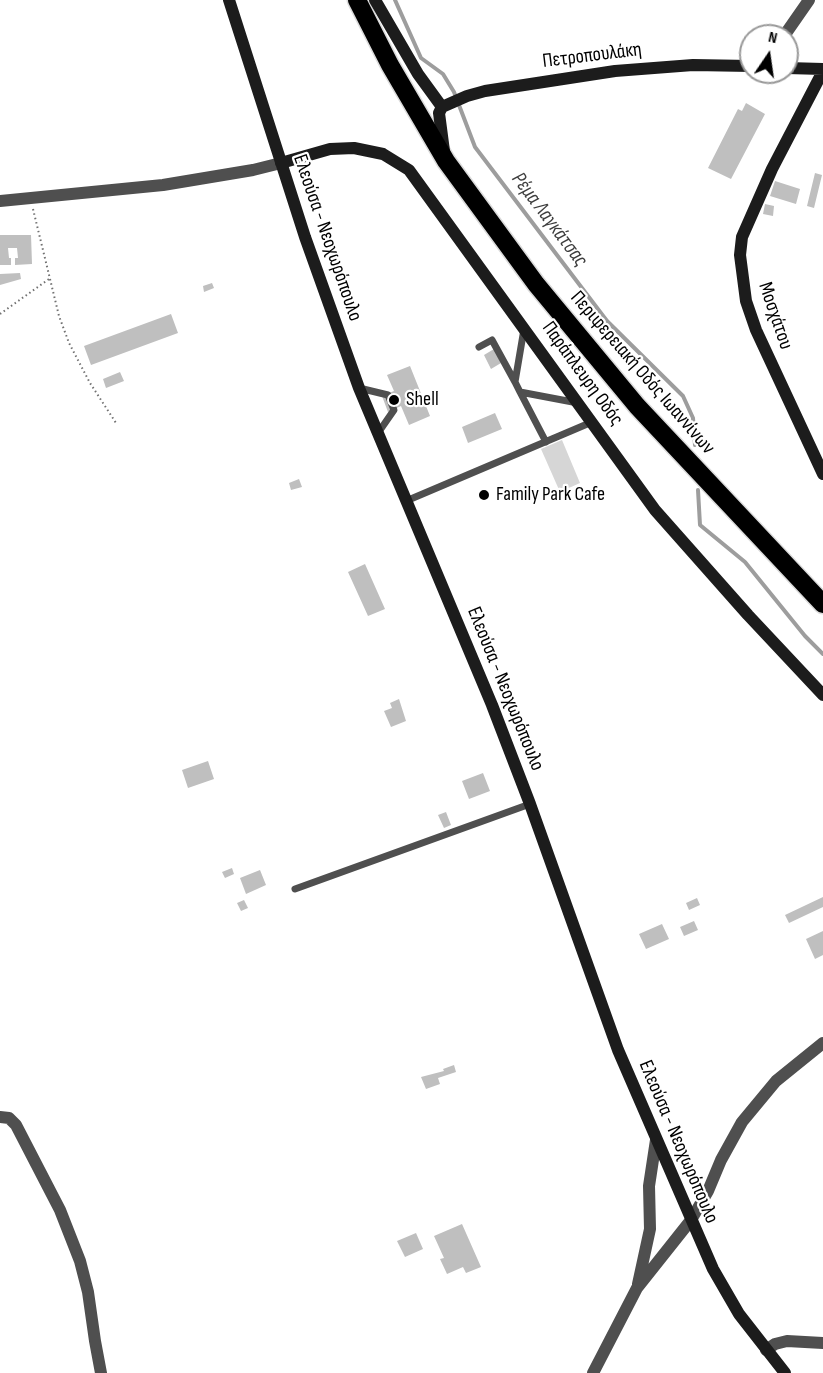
<!DOCTYPE html>
<meta charset="utf-8">
<style>
body{margin:0}
#map{position:relative;width:823px;height:1373px;overflow:hidden;background:#fff;font-family:"Sofia Sans Condensed",sans-serif}
canvas{display:block}
.north{position:absolute;left:739px;top:24px;width:60px;height:60px;box-sizing:border-box;background:#fff;border:2px solid #999;border-radius:50%;rotate:13deg;font-size:16px;font-weight:700;line-height:24px;text-align:center;color:#000}
.north::after{content:'';display:block;margin:auto;width:21px;height:27px;background:#000;clip-path:polygon(50% 0,100% 100%,50% 72%,0 100%)}
</style>
<div id="map">
<canvas width="823" height="1373"></canvas>
<div class="north">N</div>
</div>
<script>
const g = document.querySelector('canvas').getContext('2d');
g.lineJoin = 'round';
function fill(path, color) {
  g.fillStyle = color;
  g.fill(path, 'evenodd');
}
function shape(rows) {
  const path = new Path2D();
  for (const r of rows) {
    path.moveTo(r[0], r[1]);
    for (let i = 2; i < r.length; i += 2) path.lineTo(r[i], r[i + 1]);
  }
  return path;
}
function trace(path, color, width, dash) {
  g.strokeStyle = color;
  g.lineWidth = width;
  g.lineCap = dash ? 'butt' : 'round';
  g.setLineDash(dash || []);
  g.stroke(path);
}
function drawText(font, color, halo, rows, align = 'center') {
  g.font = font + ' "Sofia Sans Condensed",sans-serif';
  g.lineWidth = 4.5;
  g.setLineDash([]);
  g.textBaseline = 'middle';
  g.strokeStyle = halo;
  g.fillStyle = color;
  for (const [text, x, y, turn = 0] of rows) {
    g.save();
    g.translate(x, y);
    g.rotate((+turn || 0) * Math.PI / 180);
    g.textAlign = isNaN(turn) ? turn : align;
    if (halo) g.strokeText(text, 0, 0);
    g.fillText(text, 0, 0);
    g.restore();
  }
}
const green = shape([
 [562,440,580,483,560,492,541,449]
]);
const stream = shape([
 [395,0,421,58,443,74,454,92,475,147,607,321,683,396,693,418,695,445],
 [698,490,700,525,745,562,805,636,823,654]
]);
const building = shape([
 [746,103,765,114,731,179,708,168,738,109,742,111],
 [815,173,822,175,814,208,807,206],
 [775,181,800,189,796,204,770,196],
 [765,204,774,206,773,216,763,214],
 [0,235,31,235,32,264,15,265,15,258,18,258,17,248,8,248,9,258,11,258,11,265,0,265],
 [20,273,21,279,0,285,0,274],
 [212,283,214,288,204,292,203,286],
 [171,314,178,333,91,365,84,346],
 [494,349,501,363,491,369,484,355],
 [410,366,430,416,409,425,401,406,388,412,382,396,394,391,387,375],
 [120,372,124,381,106,388,103,379],
 [495,413,502,429,468,443,462,427],
 [299,479,302,487,291,490,289,483],
 [365,564,385,609,368,616,348,572],
 [399,699,406,721,391,727,384,711,392,708,390,703],
 [208,761,214,779,188,788,182,770],
 [483,773,490,791,469,799,462,781],
 [446,812,451,825,444,828,438,815],
 [232,868,234,874,225,878,222,872],
 [260,870,266,885,246,894,240,878],
 [823,897,823,907,789,923,785,915],
 [697,898,700,905,689,910,686,903],
 [244,900,248,908,241,911,237,903],
 [694,921,698,930,684,936,680,927],
 [662,924,669,939,646,949,639,934],
 [823,931,823,955,815,959,806,939],
 [454,1065,456,1072,438,1078,440,1084,426,1089,421,1077,444,1071,443,1069],
 [462,1224,481,1267,466,1273,463,1267,447,1274,440,1259,444,1258,434,1236],
 [416,1233,423,1249,405,1257,397,1241]
]);
const path = shape([
 [33,209,59,316,69,343,90,383,116,423],
 [0,314,49,279]
]);
const lane = shape([
 [524,329,515,382,520,392,578,403],
 [479,347,492,340,515,382],
 [359,388,388,395,394,410,378,433],
 [520,392,546,442],
 [406,501,592,422],
 [295,889,530,804]
]);
const street = shape([
 [784,36,809,0],
 [0,201,163,185,253,170,281,163],
 [0,1117,9,1118,16,1125,60,1210,80,1261,88,1292,95,1341,101,1373],
 [638,1284,650,1229,649,1186,656,1140],
 [766,1350,775,1344,787,1341,823,1343],
 [593,1373,637,1288,691,1220,708,1191,721,1160,742,1122,776,1081,823,1043]
]);
const secondary = shape([
 [229,0,305,237,359,388,492,705,530,804,618,1050,713,1269,739,1314,785,1373],
 [375,0,418,74,442,107],
 [787,68,823,69],
 [823,71,772,169,742,237,740,255,746,301,756,330,823,474],
 [442,107,467,96,485,91,615,71,693,65,751,66],
 [442,107,439,113,444,151],
 [281,163,330,149,354,148,383,154,409,170,655,510,748,615,823,695]
]);
const highway = shape([
 [357,0,390,65,446,161,536,284,637,406,823,604]
]);
const markers = [
 [394,400,6,"#000"],
 [484,495,6,"#000"]
];
const streetNames = [
 ["Πετροπουλάκη",592,56,-7],
 ["Ελεούσα - Νεοχωρόπουλο",327,238,71],
 ["Μοσχάτου",775,316,71],
 ["Περιφερειακή Οδός Ιωαννίνων",642,373,49],
 ["Παράπλευρη Οδός",582,374,54],
 ["Ελεούσα - Νεοχωρόπουλο",505,689,68],
 ["Ελεούσα - Νεοχωρόπουλο",678,1142,67]
];
const poiNames = [
 ["Shell",406,400],
 ["Family Park Cafe",496,495]
];
const waterNames = [
 ["Ρέμα Λαγκάτσας",549,220,53]
];
fill(green, '#d6d6d6');
trace(stream, '#9d9d9d', 4);
fill(building, '#bfbfbf');
trace(highway, '#dbdbdb', 21);
trace(path, '#717171', 2, [1.5, 3]);
trace(lane, '#4f4f4f', 7);
trace(street, '#4f4f4f', 12);
trace(secondary, '#1c1c1c', 12);
trace(highway, '#000', 18);
for (const [x, y, r, color] of markers) {
  const dot = new Path2D();
  dot.arc(x, y, r, 0, 2 * Math.PI);
  g.fillStyle = color;
  g.fill(dot);
  trace(dot, '#fff', 2);
}
drawText('20px', '#000', '#fff', streetNames);
drawText('20px', '#000', '#fff', poiNames, 'left');
drawText('italic 21px', '#3e3e3e', '#fff', waterNames);
</script>
